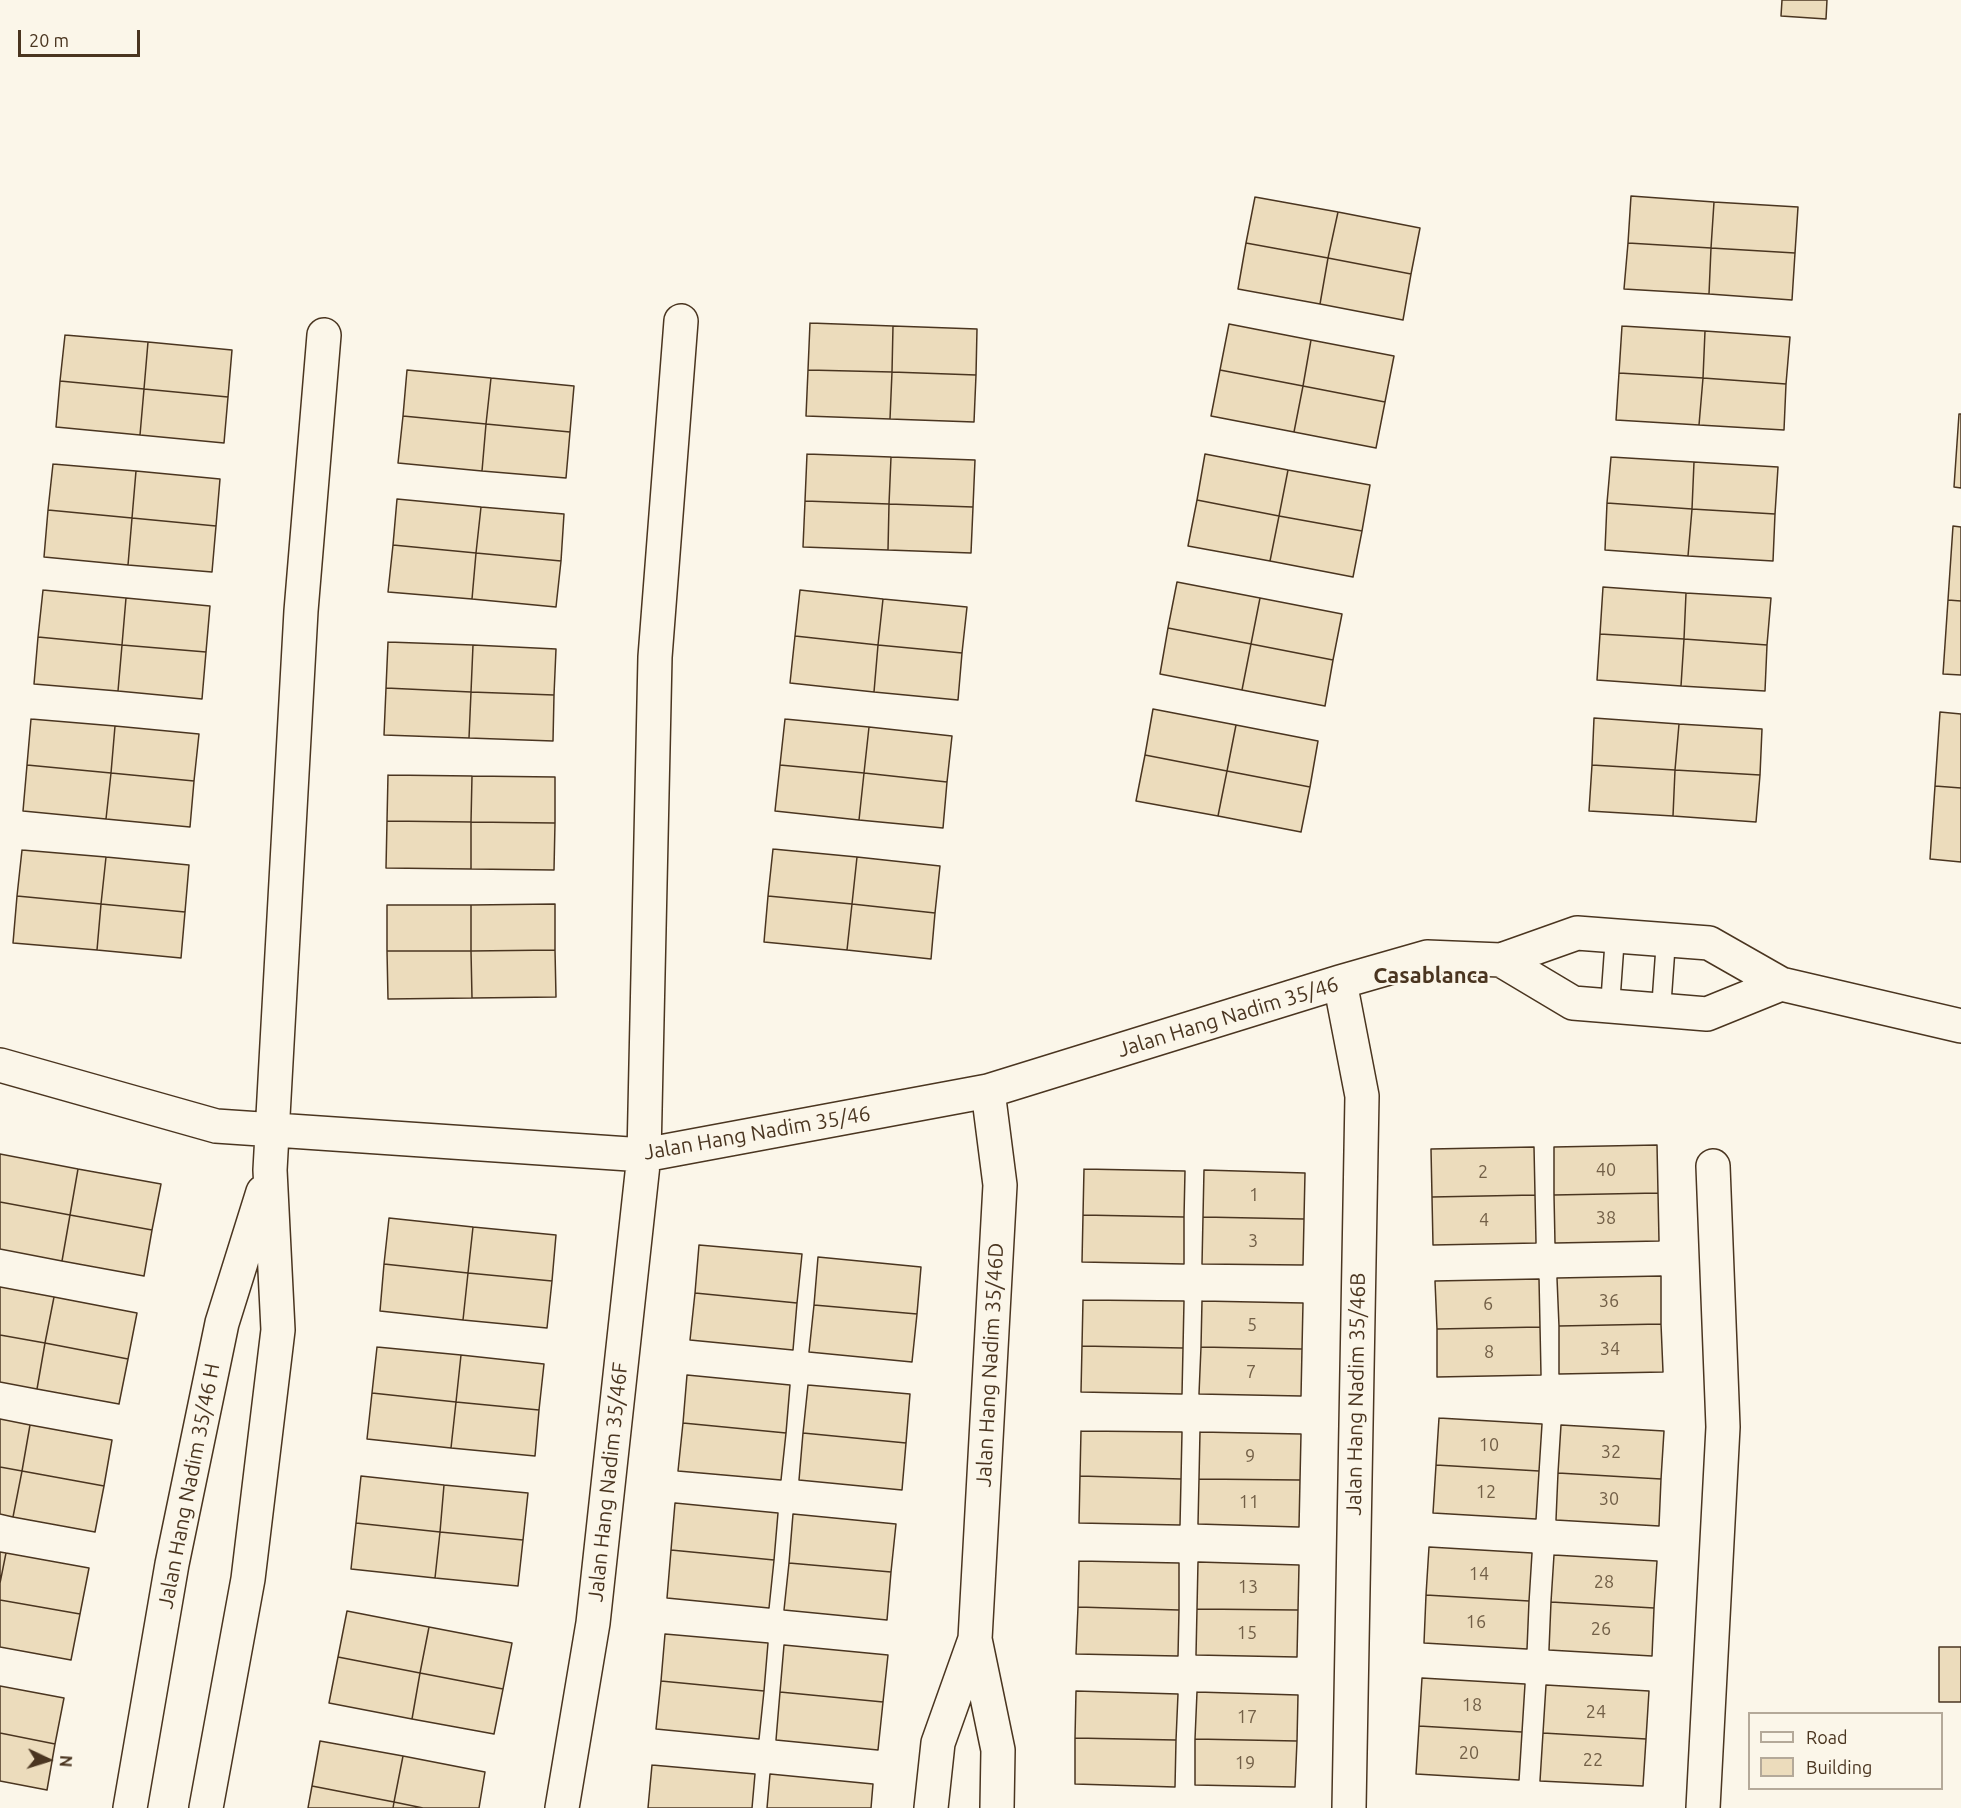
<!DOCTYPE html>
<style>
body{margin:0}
#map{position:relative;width:1961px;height:1808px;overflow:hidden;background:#fbf6e9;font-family:Ubuntu,sans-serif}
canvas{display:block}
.legend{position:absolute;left:1748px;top:1712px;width:195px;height:78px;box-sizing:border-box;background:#fbf6e9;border:2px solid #b4a999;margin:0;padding:8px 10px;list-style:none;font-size:18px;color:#4a3520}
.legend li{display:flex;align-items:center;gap:12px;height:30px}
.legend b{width:30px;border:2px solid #b4a999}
.north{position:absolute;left:18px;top:1730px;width:60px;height:60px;-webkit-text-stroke:4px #fbf6e9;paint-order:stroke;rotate:94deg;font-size:16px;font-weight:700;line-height:24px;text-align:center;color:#4a3520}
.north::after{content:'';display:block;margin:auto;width:21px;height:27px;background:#4a3520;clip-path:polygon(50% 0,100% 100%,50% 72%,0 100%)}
.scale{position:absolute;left:18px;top:30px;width:122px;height:27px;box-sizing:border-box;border:3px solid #4a3520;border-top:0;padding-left:8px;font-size:18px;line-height:21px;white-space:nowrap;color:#4a3520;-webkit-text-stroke:4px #fbf6e9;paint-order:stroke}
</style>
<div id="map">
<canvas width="1961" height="1808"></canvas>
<ul class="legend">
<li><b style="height:8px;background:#fbf6e9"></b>Road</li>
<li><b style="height:16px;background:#ecdcbc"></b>Building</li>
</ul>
<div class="north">N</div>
<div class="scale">20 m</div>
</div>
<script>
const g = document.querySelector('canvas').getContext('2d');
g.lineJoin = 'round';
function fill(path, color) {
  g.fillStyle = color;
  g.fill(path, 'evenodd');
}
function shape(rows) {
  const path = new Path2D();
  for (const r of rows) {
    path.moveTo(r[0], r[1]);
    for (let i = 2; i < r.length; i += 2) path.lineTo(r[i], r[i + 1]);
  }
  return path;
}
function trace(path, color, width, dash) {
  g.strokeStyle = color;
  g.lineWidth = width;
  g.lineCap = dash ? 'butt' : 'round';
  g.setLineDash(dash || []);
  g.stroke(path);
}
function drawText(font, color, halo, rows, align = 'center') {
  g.font = font + ' Ubuntu,sans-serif';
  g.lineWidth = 4.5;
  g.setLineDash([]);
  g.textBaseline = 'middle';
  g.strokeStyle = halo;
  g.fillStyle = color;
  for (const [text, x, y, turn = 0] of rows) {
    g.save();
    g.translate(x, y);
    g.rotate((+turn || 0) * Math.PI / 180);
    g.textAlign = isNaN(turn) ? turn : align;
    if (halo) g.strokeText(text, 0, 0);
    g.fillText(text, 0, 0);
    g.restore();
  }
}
const building = shape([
 [1782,0,1827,0,1826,19,1781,16,1782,0],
 [1631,196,1714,202,1711,248,1628,243,1631,196],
 [1255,197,1338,212,1328,258,1246,243,1255,197],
 [1714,202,1798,207,1795,253,1711,248,1714,202],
 [1338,212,1420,228,1411,274,1328,258,1338,212],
 [1246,243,1328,258,1320,304,1238,289,1246,243],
 [1628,243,1711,248,1709,294,1624,289,1628,243],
 [1711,248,1795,253,1792,300,1709,294,1711,248],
 [1328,258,1411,274,1403,320,1320,304,1328,258],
 [810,323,893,326,892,372,808,370,810,323],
 [1229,324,1311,340,1303,386,1220,370,1229,324],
 [893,326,977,329,976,375,892,372,893,326],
 [1622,326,1705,331,1703,378,1619,373,1622,326],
 [1705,331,1790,337,1786,384,1703,378,1705,331],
 [65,335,148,342,144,389,60,381,65,335],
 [1311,340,1394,356,1385,402,1303,386,1311,340],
 [148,342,232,350,228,397,144,389,148,342],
 [407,370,491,378,486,424,403,416,407,370],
 [808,370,892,372,890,419,806,416,808,370],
 [1220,370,1303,386,1294,432,1211,416,1220,370],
 [892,372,976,375,974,422,890,419,892,372],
 [1619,373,1703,378,1699,425,1616,420,1619,373],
 [491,378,574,386,570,432,486,424,491,378],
 [1703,378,1786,384,1784,430,1699,425,1703,378],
 [60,381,144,389,140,435,56,427,60,381],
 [1303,386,1385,402,1376,448,1294,432,1303,386],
 [144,389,228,397,224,443,140,435,144,389],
 [1959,414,1961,414,1961,488,1954,487,1959,414],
 [403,416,486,424,482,471,398,463,403,416],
 [486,424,570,432,566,478,482,471,486,424],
 [807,454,891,457,889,504,805,501,807,454],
 [1205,454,1288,470,1279,516,1197,500,1205,454],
 [891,457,975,460,973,507,889,504,891,457],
 [1611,457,1694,462,1692,509,1607,503,1611,457],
 [1694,462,1778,467,1775,514,1692,509,1694,462],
 [53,464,136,471,132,518,48,510,53,464],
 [1288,470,1370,485,1362,531,1279,516,1288,470],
 [136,471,220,479,216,526,132,518,136,471],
 [397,499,481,507,476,553,393,545,397,499],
 [1197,500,1279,516,1270,561,1188,546,1197,500],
 [805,501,889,504,888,550,803,547,805,501],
 [1607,503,1692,509,1688,556,1605,550,1607,503],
 [889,504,973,507,971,553,888,550,889,504],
 [481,507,564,514,561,561,476,553,481,507],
 [1692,509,1775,514,1773,561,1688,556,1692,509],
 [48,510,132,518,128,565,44,557,48,510],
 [1279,516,1362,531,1353,577,1270,561,1279,516],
 [132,518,216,526,212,572,128,565,132,518],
 [1953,526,1961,527,1961,601,1948,600,1953,526],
 [393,545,476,553,472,599,388,592,393,545],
 [476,553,561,561,556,607,472,599,476,553],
 [1177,582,1260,598,1251,644,1168,628,1177,582],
 [1603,587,1686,593,1684,639,1600,634,1603,587],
 [43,590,126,598,122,645,38,637,43,590],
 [800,590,883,599,878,645,795,636,800,590],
 [1686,593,1771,598,1767,645,1684,639,1686,593],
 [126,598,210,606,206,652,122,645,126,598],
 [1260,598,1342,614,1333,660,1251,644,1260,598],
 [883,599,967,607,962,653,878,645,883,599],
 [1948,600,1961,601,1961,675,1943,674,1948,600],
 [1168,628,1251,644,1242,690,1160,674,1168,628],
 [1600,634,1684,639,1681,686,1597,680,1600,634],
 [795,636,878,645,874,692,790,683,795,636],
 [38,637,122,645,118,691,34,684,38,637],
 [1684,639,1767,645,1765,691,1681,686,1684,639],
 [388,642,473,645,471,692,386,688,388,642],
 [1251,644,1333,660,1325,706,1242,690,1251,644],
 [122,645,206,652,202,699,118,691,122,645],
 [473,645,556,649,554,695,471,692,473,645],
 [878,645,962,653,958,700,874,692,878,645],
 [386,688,471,692,469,738,384,735,386,688],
 [471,692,554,695,553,741,469,738,471,692],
 [1153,709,1236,725,1227,771,1145,755,1153,709],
 [1940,712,1961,714,1961,788,1935,786,1940,712],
 [1594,718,1679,724,1675,770,1592,765,1594,718],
 [31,719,115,726,111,773,27,765,31,719],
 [785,719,869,727,864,773,780,765,785,719],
 [1679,724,1762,729,1760,775,1675,770,1679,724],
 [1236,725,1318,741,1310,787,1227,771,1236,725],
 [115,726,199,734,194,781,111,773,115,726],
 [869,727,952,736,947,782,864,773,869,727],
 [1145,755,1227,771,1218,816,1136,801,1145,755],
 [27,765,111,773,106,819,23,811,27,765],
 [780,765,864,773,859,820,775,811,780,765],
 [1592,765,1675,770,1673,816,1589,811,1592,765],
 [1675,770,1760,775,1756,822,1673,816,1675,770],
 [1227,771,1310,787,1301,832,1218,816,1227,771],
 [111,773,194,781,190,827,106,819,111,773],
 [864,773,947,782,943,828,859,820,864,773],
 [388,775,472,776,471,822,387,821,388,775],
 [472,776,555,777,555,823,471,822,472,776],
 [1935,786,1961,788,1961,862,1930,859,1935,786],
 [387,821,471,822,471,869,386,868,387,821],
 [471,822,555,823,554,870,471,869,471,822],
 [773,849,857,857,852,904,768,896,773,849],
 [22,850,106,857,101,904,17,896,22,850],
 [106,857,189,865,185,912,101,904,106,857],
 [857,857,940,866,935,913,852,904,857,857],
 [17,896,101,904,97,950,13,943,17,896],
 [768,896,852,904,847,950,764,942,768,896],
 [101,904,185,912,181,958,97,950,101,904],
 [555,904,555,950,471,951,471,905,555,904],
 [852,904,935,913,931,959,847,950,852,904],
 [387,905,471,905,471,951,387,951,387,905],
 [555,950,556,997,472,998,471,951,555,950],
 [387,951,471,951,472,998,388,999,387,951],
 [1657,1145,1658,1193,1554,1195,1554,1147,1657,1145],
 [1534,1147,1535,1195,1432,1197,1431,1149,1534,1147],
 [0,1154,78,1169,70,1215,0,1202,0,1154],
 [78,1169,161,1184,152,1230,70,1215,78,1169],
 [1084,1169,1185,1171,1184,1217,1083,1215,1084,1169],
 [1204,1170,1305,1173,1304,1219,1203,1217,1204,1170],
 [1658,1193,1659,1241,1555,1243,1554,1195,1658,1193],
 [1535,1195,1536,1243,1433,1245,1432,1197,1535,1195],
 [0,1202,70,1215,62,1261,0,1249,0,1202],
 [70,1215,152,1230,144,1276,62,1261,70,1215],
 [1083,1215,1184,1217,1184,1264,1082,1262,1083,1215],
 [1203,1217,1304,1219,1303,1265,1202,1264,1203,1217],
 [389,1218,473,1227,468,1273,384,1264,389,1218],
 [473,1227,556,1235,552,1281,468,1273,473,1227],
 [699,1245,802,1254,797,1303,695,1293,699,1245],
 [818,1257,921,1267,917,1314,814,1305,818,1257],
 [384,1264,468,1273,463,1320,380,1311,384,1264],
 [468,1273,552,1281,547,1328,463,1320,468,1273],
 [1661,1276,1661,1324,1559,1326,1557,1278,1661,1276],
 [1539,1279,1540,1327,1437,1329,1435,1281,1539,1279],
 [0,1287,54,1297,45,1343,0,1335,0,1287],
 [695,1293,797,1303,793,1350,690,1340,695,1293],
 [54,1297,137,1313,128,1359,45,1343,54,1297],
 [1083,1300,1184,1301,1183,1348,1082,1346,1083,1300],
 [1202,1301,1303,1303,1302,1349,1201,1347,1202,1301],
 [814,1305,917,1314,912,1362,809,1352,814,1305],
 [1661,1324,1663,1372,1559,1374,1559,1326,1661,1324],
 [1540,1327,1541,1375,1437,1377,1437,1329,1540,1327],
 [0,1335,45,1343,37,1389,0,1382,0,1335],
 [45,1343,128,1359,119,1404,37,1389,45,1343],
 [1082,1346,1183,1348,1182,1394,1081,1392,1082,1346],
 [377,1347,461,1355,456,1402,372,1393,377,1347],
 [1201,1347,1302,1349,1301,1396,1199,1394,1201,1347],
 [461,1355,544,1364,539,1410,456,1402,461,1355],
 [687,1375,790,1385,786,1433,683,1423,687,1375],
 [808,1385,910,1394,906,1443,803,1433,808,1385],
 [372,1393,456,1402,451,1448,367,1439,372,1393],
 [456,1402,539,1410,535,1456,451,1448,456,1402],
 [1439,1418,1542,1424,1539,1471,1436,1465,1439,1418],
 [0,1419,30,1425,22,1471,0,1467,0,1419],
 [683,1423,786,1433,781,1480,678,1471,683,1423],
 [30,1425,112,1440,104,1486,22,1471,30,1425],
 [1561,1425,1664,1431,1661,1479,1558,1473,1561,1425],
 [1081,1431,1182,1432,1181,1479,1080,1476,1081,1431],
 [1200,1432,1301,1434,1300,1480,1199,1479,1200,1432],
 [803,1433,906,1443,902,1490,799,1480,803,1433],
 [1436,1465,1539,1471,1536,1519,1433,1513,1436,1465],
 [0,1467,22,1471,13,1517,0,1514,0,1467],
 [22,1471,104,1486,95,1532,13,1517,22,1471],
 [1558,1473,1661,1479,1659,1526,1556,1520,1558,1473],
 [361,1476,444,1485,440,1532,356,1523,361,1476],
 [1080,1476,1181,1479,1180,1525,1079,1523,1080,1476],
 [1199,1479,1300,1480,1299,1527,1198,1524,1199,1479],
 [444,1485,528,1493,523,1540,440,1532,444,1485],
 [675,1503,778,1513,774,1560,671,1550,675,1503],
 [793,1514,896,1524,891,1572,789,1563,793,1514],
 [356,1523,440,1532,435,1578,351,1569,356,1523],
 [440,1532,523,1540,518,1586,435,1578,440,1532],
 [1429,1547,1532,1553,1529,1601,1426,1595,1429,1547],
 [671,1550,774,1560,769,1608,667,1598,671,1550],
 [0,1552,6,1553,0,1583,0,1552],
 [6,1553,89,1568,80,1614,0,1600,0,1583,6,1553],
 [1554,1555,1657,1561,1654,1608,1551,1602,1554,1555],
 [1079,1561,1179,1563,1179,1610,1078,1607,1079,1561],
 [1198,1562,1299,1565,1298,1610,1197,1609,1198,1562],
 [789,1563,891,1572,887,1620,784,1610,789,1563],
 [1426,1595,1529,1601,1527,1649,1424,1643,1426,1595],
 [0,1600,80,1614,71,1660,0,1647,0,1600],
 [1551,1602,1654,1608,1652,1656,1549,1650,1551,1602],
 [1078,1607,1179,1610,1178,1656,1076,1654,1078,1607],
 [1197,1609,1298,1610,1297,1657,1196,1655,1197,1609],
 [347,1611,429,1627,420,1673,338,1657,347,1611],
 [429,1627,512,1643,503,1689,420,1673,429,1627],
 [665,1634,768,1643,764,1691,661,1681,665,1634],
 [784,1645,888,1655,883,1702,780,1692,784,1645],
 [1939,1647,1961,1647,1961,1702,1939,1702,1939,1647],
 [338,1657,420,1673,412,1719,329,1703,338,1657],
 [420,1673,503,1689,494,1734,412,1719,420,1673],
 [1422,1678,1525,1684,1522,1732,1419,1726,1422,1678],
 [661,1681,764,1691,759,1739,656,1729,661,1681],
 [1546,1685,1649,1691,1646,1739,1543,1733,1546,1685],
 [0,1686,64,1698,55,1744,0,1733,0,1686],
 [1076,1691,1178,1694,1176,1740,1075,1738,1076,1691],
 [780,1692,883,1702,878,1750,776,1740,780,1692],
 [1197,1692,1298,1695,1297,1741,1195,1739,1197,1692],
 [1419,1726,1522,1732,1519,1780,1416,1774,1419,1726],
 [0,1733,55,1744,47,1790,0,1781,0,1733],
 [1543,1733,1646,1739,1643,1786,1540,1781,1543,1733],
 [1075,1738,1176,1740,1175,1787,1075,1784,1075,1738],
 [1195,1739,1297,1741,1295,1787,1195,1785,1195,1739],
 [320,1741,403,1756,394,1802,312,1786,320,1741],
 [403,1756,485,1772,479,1808,423,1808,394,1802,403,1756],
 [652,1765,755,1774,752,1808,648,1808,652,1765],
 [770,1774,873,1784,871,1808,767,1808,770,1774],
 [312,1786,394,1802,393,1808,308,1808,312,1786],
 [394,1802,423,1808,393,1808,394,1802]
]);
const lane = shape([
 [1610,1006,1615,936],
 [1661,1010,1666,940]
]);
const street = shape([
 [1501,960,1573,1003,1610,1006,1707,1014,1781,984],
 [1340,982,1362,1096,1349,1808],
 [0,1065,216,1126,644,1155,988,1091,1340,982,1427,957,1501,960,1577,933,1709,943,1781,984,1961,1026],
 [988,1091,1000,1185,975,1639,998,1750,997,1808],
 [130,1808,172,1564,222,1323,263,1192],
 [206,1808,248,1579,278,1330,270,1170,301,611,324,335],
 [562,1808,593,1623,644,1155,655,657,681,321],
 [931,1808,938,1743,975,1639],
 [1703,1808,1723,1427,1713,1166]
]);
const numberNames = [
 ["40",1606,1170],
 ["2",1483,1172],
 ["1",1254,1195],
 ["38",1606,1218],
 ["4",1484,1220],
 ["3",1253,1241],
 ["36",1609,1301],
 ["6",1488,1304],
 ["5",1252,1325],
 ["34",1610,1349],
 ["8",1489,1352],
 ["7",1251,1372],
 ["10",1489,1445],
 ["32",1611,1452],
 ["9",1250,1456],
 ["12",1486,1492],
 ["30",1609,1499],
 ["11",1249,1502],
 ["14",1479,1574],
 ["28",1604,1582],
 ["13",1248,1587],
 ["16",1476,1622],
 ["26",1601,1629],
 ["15",1247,1633],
 ["18",1472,1705],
 ["24",1596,1712],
 ["17",1247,1717],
 ["20",1469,1753],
 ["22",1593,1760],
 ["19",1245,1763]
];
const streetNames = [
 ["Jalan Hang Nadim 35/46",1228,1017,-17],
 ["Jalan Hang Nadim 35/46",757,1133,-10],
 ["Jalan Hang Nadim 35/46D",990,1365,-87],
 ["Jalan Hang Nadim 35/46B",1356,1394,-89],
 ["Jalan Hang Nadim 35/46F",608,1482,-84],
 ["Jalan Hang Nadim 35/46 H",189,1486,-79]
];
const neighbourhoodNames = [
 ["Casablanca",1431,976]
];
fill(building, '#ecdcbc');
trace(building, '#4a3520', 1.5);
trace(lane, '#4a3520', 21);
trace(street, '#4a3520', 36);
trace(lane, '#fbf6e9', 18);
trace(street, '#fbf6e9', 33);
drawText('18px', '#725f47', null, numberNames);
drawText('21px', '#4a3520', '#fbf6e9', streetNames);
drawText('bold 22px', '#4a3520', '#fbf6e9', neighbourhoodNames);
</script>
